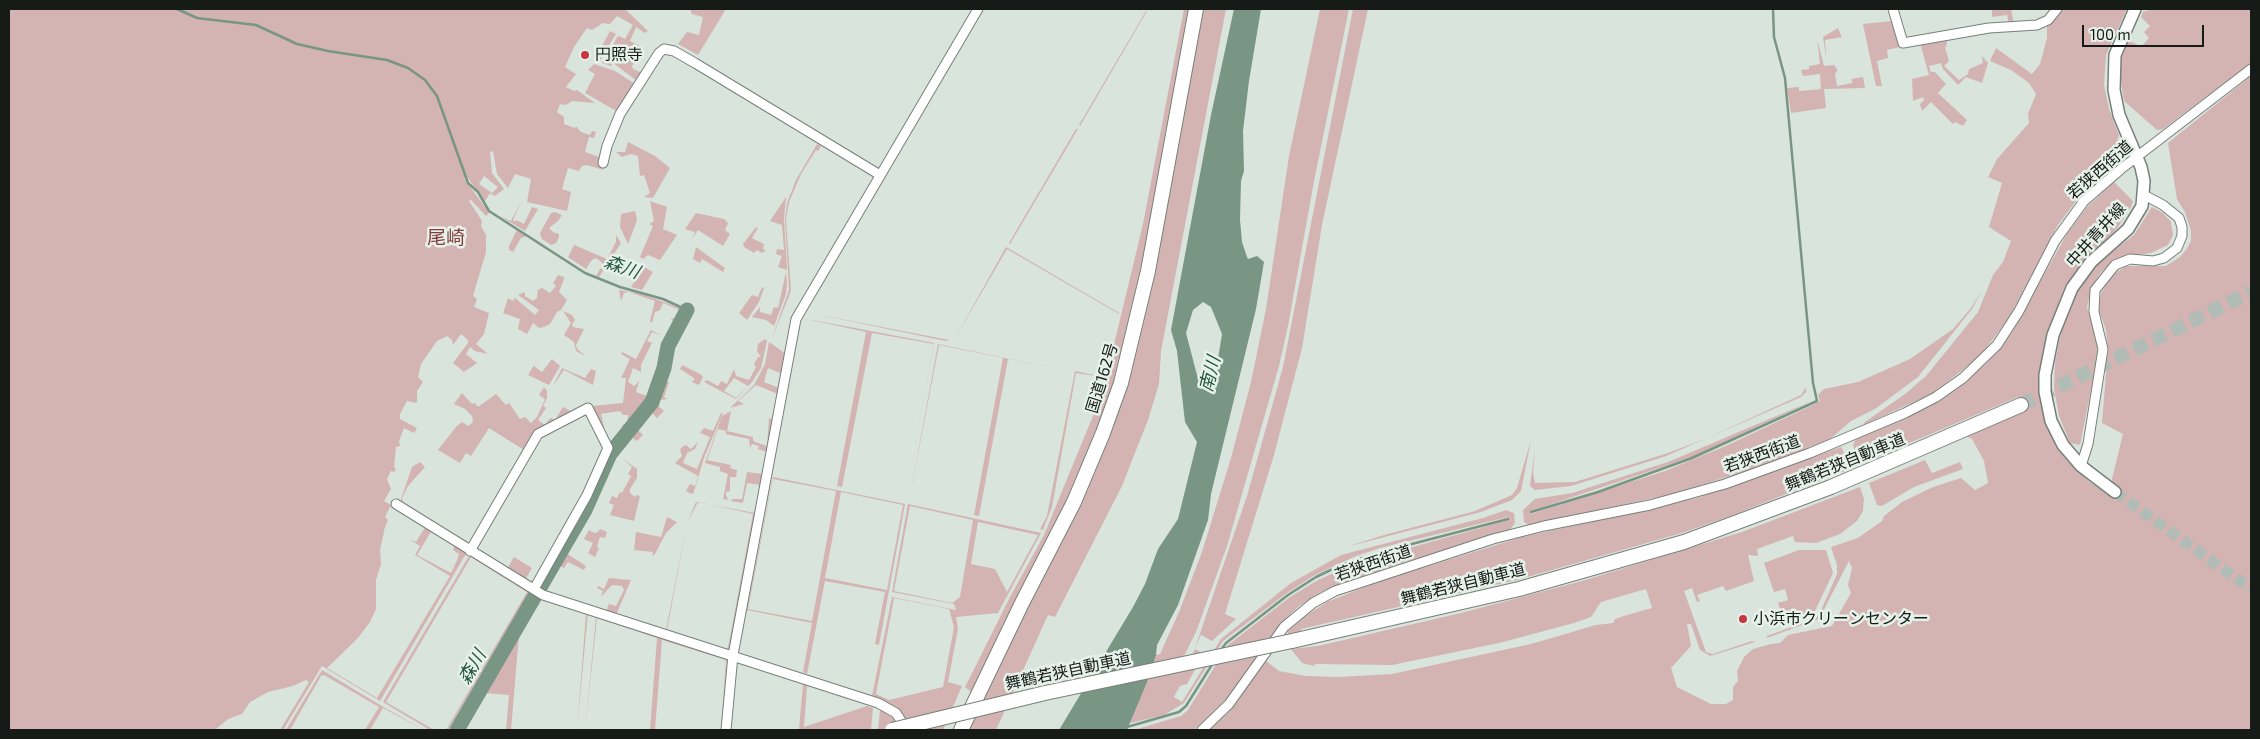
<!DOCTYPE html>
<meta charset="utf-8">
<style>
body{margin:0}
#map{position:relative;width:2260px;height:739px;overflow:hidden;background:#d9e4dd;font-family:"Exo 2",sans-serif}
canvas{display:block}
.frame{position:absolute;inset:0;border:10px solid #171b18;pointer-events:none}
.scale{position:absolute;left:2082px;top:25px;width:122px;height:22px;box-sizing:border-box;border:2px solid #171b18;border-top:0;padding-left:6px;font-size:15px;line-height:18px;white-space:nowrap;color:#171b18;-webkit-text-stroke:4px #e6f1ea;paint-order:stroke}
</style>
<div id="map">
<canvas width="2260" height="739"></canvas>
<div class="frame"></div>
<div class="scale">100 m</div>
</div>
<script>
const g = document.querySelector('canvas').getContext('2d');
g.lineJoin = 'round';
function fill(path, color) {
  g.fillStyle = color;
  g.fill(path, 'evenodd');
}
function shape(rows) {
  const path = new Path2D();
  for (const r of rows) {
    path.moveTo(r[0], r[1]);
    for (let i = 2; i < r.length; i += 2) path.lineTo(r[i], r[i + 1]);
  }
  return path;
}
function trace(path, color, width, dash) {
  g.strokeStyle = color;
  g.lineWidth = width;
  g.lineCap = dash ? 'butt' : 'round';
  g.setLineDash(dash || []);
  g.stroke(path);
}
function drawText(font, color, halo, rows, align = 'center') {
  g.font = font + ' "Exo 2","Noto Sans JP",sans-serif';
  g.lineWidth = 5;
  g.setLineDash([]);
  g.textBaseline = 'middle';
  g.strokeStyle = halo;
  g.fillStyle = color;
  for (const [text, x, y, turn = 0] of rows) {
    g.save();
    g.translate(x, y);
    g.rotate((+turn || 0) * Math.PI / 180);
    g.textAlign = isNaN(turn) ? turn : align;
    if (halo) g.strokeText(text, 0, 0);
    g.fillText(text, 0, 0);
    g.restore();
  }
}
const green = shape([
 [9,9,625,9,648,31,645,33,636,27,630,41,644,48,632,66,633,69,642,73,637,81,613,63,611,66,602,63,618,36,625,39,633,25,617,16,610,24,603,23,592,30,587,28,574,47,565,67,576,74,566,87,574,91,577,90,595,103,572,101,566,105,560,104,557,112,564,117,564,124,575,128,576,126,581,132,590,135,592,131,596,132,594,138,589,137,585,152,602,158,603,170,587,165,582,166,579,171,568,168,562,189,571,192,567,211,527,202,531,179,515,174,508,188,497,174,493,151,490,152,492,173,504,189,495,196,490,193,485,201,467,177,464,178,489,213,486,216,471,200,469,201,482,221,481,226,486,235,486,252,473,296,477,299,474,307,489,313,484,334,476,344,488,354,475,351,470,347,466,354,477,363,464,372,453,363,468,343,468,340,461,334,453,345,452,340,447,336,437,341,421,364,418,377,423,382,417,391,417,401,416,403,407,401,400,414,400,419,417,428,414,433,404,428,399,441,400,446,396,447,394,467,396,469,394,472,391,471,387,479,391,489,384,501,391,505,385,517,388,520,385,527,380,550,381,564,376,580,376,609,370,622,357,639,327,668,377,698,450,576,415,555,420,546,409,539,416,542,426,526,432,530,417,555,451,573,458,558,459,554,453,550,455,545,467,552,380,701,322,666,283,730,280,730,309,682,306,680,293,686,268,692,250,702,242,714,228,719,215,730,9,730],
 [484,176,498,187,492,193,479,184],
 [690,9,726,9,698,55,678,44,687,32,699,35,703,17,692,14],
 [1184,9,1192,9,1153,220,1117,382,1089,458,973,694,965,687,1010,597,1044,535,1102,394,1143,224],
 [1200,9,1226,9,1161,351,1159,384,1148,420,1122,486,1055,617,1048,615,996,730,965,730,1107,434],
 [1320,9,1349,9,1314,181,1288,326,1279,366,1227,546,1196,632,1178,668,1184,670,1195,649,1204,654,1187,684,1180,686,1174,697,1182,702,1221,639,1291,583,1341,555,1483,518,1506,510,1514,513,1515,523,1510,530,1395,565,1321,592,1299,606,1281,623,1228,697,1194,730,1134,730,1181,716,1188,710,1228,645,1290,597,1318,580,1359,562,1509,520,1508,517,1380,548,1356,556,1315,575,1287,593,1223,641,1184,703,1164,715,1130,723,1156,655,1160,654,1179,612,1202,552,1231,458,1251,382,1266,309,1289,156],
 [1353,9,1368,9,1322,225,1302,348,1274,455,1225,614,1236,619,1212,641,1201,635,1195,648,1247,496,1283,367],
 [1992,9,2011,9,2014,24,2009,24,2007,15,1992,17],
 [2059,9,2127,9,2106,55,2104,85,2109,109,2119,135,2109,169,2079,197,2058,225,2009,318,1980,356,1935,392,1863,425,1865,422,1905,394,1926,376,1978,312,1993,275,2003,262,2011,241,1989,227,2002,183,1988,177,1997,159,2029,123,2028,114,2036,94,2029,83,2011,70,1990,61,1996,48,2032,74,2040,64,2047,38,2047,25],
 [2152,9,2251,9,2251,63,2163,129,2157,130,2124,101,2121,82,2121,58,2127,39,2141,47,2149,38,2144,32,2150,26,2141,17,2143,12],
 [1146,11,1147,11,1080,126,1079,125],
 [1892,21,1900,47,1887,50,1888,58,1877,61,1882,86,1876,86,1863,24],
 [1838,28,1842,37,1825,40,1826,57,1823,37],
 [610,31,616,34,599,62,597,62,596,57],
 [1946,38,1947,45,1945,47,1949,61,1944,66,1959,80,1968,74,1969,69,1983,63,1982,56,1988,63,1982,83,1966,77,1958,85,1943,69,1941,63,1929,66,1931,72,1935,72,1946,84,1938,93,1967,120,1963,126,1955,122,1953,124,1931,102,1922,111,1920,104,1924,100,1923,97,1913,101,1912,79,1929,75,1920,43],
 [1817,39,1824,66,1834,65,1837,69,1837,72,1835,73,1837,86,1852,83,1852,79,1863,77,1865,88,1824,89,1826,108,1791,113,1787,88,1799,87,1799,91,1821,89,1820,74,1803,76,1801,70,1809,69,1809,66,1820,64],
 [594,64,615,71,635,84,618,112,585,93,595,74,588,70],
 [2251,76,2251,730,1210,730,1230,711,1266,661,1279,671,1306,676,1338,677,1392,674,1531,644,1596,625,1613,623,1615,619,1627,615,1652,608,1646,589,1601,602,1591,617,1574,623,1499,643,1392,665,1315,664,1315,666,1302,663,1291,649,1318,646,1461,613,1582,581,1742,532,1860,487,1864,499,1863,511,1857,521,1840,534,1816,543,1795,542,1793,536,1757,549,1758,556,1748,555,1754,581,1726,591,1723,586,1697,595,1700,601,1697,602,1692,588,1684,591,1706,652,1713,654,1752,641,1755,642,1710,656,1700,650,1691,624,1687,624,1691,646,1671,668,1677,687,1711,704,1726,704,1733,700,1733,687,1738,681,1737,671,1744,657,1753,649,1771,644,1780,643,1788,635,1832,626,1851,593,1848,585,1852,568,1849,561,1819,619,1767,638,1767,636,1814,619,1819,615,1837,574,1837,565,1831,547,1858,538,1882,521,1884,516,1902,502,1933,487,1961,478,1975,490,1988,483,1984,461,1972,439,1966,436,2023,407,2018,397,1860,464,1853,445,1855,440,1857,437,1937,402,1964,383,1988,362,2011,333,2067,234,2087,207,2114,182,2133,201,2131,207,2118,227,2086,261,2072,279,2048,336,2040,377,2056,442,2064,455,2088,481,2113,497,2111,483,2123,434,2102,423,2108,349,2106,330,2099,310,2101,293,2112,275,2126,266,2166,266,2180,257,2186,250,2191,241,2191,231,2185,212,2177,199,2168,143],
 [1076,129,1078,129,1010,244,1009,243],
 [628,142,655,156,670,168,653,198,644,197,650,193,644,175,640,176,638,156,631,154,622,157,616,152,625,152],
 [817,144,821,146,818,151,816,150,801,174,789,202,786,219,791,291,772,338,789,290,785,219,787,203,796,180],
 [786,197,784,219,787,270,778,267,782,256,776,254,777,249,784,250,782,225,770,221],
 [650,201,667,207,663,229,677,235,660,260,648,255,643,259,640,257,653,226,649,224,654,221],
 [521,202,513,220,515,222,516,220,524,224,532,207,538,209,525,231,500,216,511,221],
 [2152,207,2163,213,2171,222,2173,235,2168,245,2151,253,2119,258,2101,272,2092,286,2087,307,2097,341,2097,360,2080,445,2070,443,2059,416,2054,388,2055,362,2063,322,2078,288,2095,265,2134,235],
 [635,211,637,220,628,244,620,227,621,214],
 [555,212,562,215,558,221,549,228,553,232,559,234,559,237,556,243,551,245,542,239,540,233,551,213],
 [696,213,724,219,728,223,725,230,730,234,723,246,698,230,692,239,695,232,685,229],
 [756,227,758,228,752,238,764,244,763,249,766,250,762,253,757,250,754,253,744,247,743,244],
 [517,230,527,236,521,238,513,252,509,250,509,246],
 [616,235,621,243,599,277,596,276,603,264,599,260,595,258,591,261,586,269,568,257,574,245,607,259,616,242],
 [696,247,725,268,723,272,702,259,700,263,693,259],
 [1006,247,1119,313,1119,314,1007,249,953,342],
 [644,267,653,272,642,290,631,287],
 [786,272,787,284,786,294,774,326,766,320,752,317,760,307,760,312,771,315,774,307,778,308],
 [558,275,564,277,564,279,559,292,567,300,561,310,557,312,550,324,544,327,539,328,533,323,527,334,518,329,520,319,503,313,508,298,513,301,515,298,535,315,539,310,518,295,525,292,525,296,533,301,537,298,538,290,542,288,550,293,556,286,553,283],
 [762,287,764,288,759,302,747,320,739,313,752,295,758,297],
 [619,290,642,294,685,310,667,346,663,367,652,398,625,432,622,425,627,424,628,415,623,415,620,411,601,414,604,427,600,427,591,406,623,403,626,378,621,378,630,359,621,354,622,352,636,359,651,330,662,336,652,332,647,341,652,343,641,365,641,372,633,368,628,382,634,386,639,381,636,392,650,397,658,374,664,346,677,322,671,320,672,318,678,320,682,311,663,303,660,310,655,312,652,323,650,321,655,301,629,292,624,293,621,301],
 [1982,290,1972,309,1918,377,1875,409,1851,421,1830,439,1762,466,1672,494,1529,525,1524,522,1523,510,1535,499,1572,493,1668,462,1814,400,1692,457,1531,511,1531,514,1665,471,1728,445,1815,404,1820,401,1818,395,1824,389,1858,382,1910,359,1953,329,1971,308],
 [563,311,572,315,575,320,572,324,573,327,584,329,576,345,577,349,586,356,576,351,574,342,564,335,571,323],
 [810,313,949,340,946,341],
 [802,318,934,343,905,499,934,344,872,333,842,487,837,486,866,332],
 [765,339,767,341,761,368,752,382,736,399,704,382,707,380,718,386,721,381,727,384,734,369,736,376,749,380,756,367,754,364,758,357,761,357,757,351,758,344],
 [734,378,748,386,736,398,724,391],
 [769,342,786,354,775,413,774,414,778,394,756,385,738,401,744,404,730,408,754,385,765,364],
 [768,368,782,374,779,388,764,382],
 [938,344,1071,372,1008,359,979,516,974,515,1003,358,939,345,909,501],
 [541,354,534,366,542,372,552,359,560,366,549,385,528,375],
 [682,365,700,374,703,377,699,385,694,383,691,381,694,381,694,378,680,369],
 [562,368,585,378,591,369,596,371,593,385,564,370,553,386],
 [1075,371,1104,377,1076,373,1052,507,1043,530,1040,529,1047,516],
 [664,376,663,379,669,382,664,397,667,399,653,401,662,377],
 [544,387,547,391,547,398,543,406,546,408,538,420,545,425,550,418,555,420,563,407,573,412,537,432,469,545,403,506,401,499,412,467,420,462,425,467,408,486,402,498,404,505,469,545,524,450,489,428,471,456,466,453,460,463,438,450,456,427,462,422,468,426,473,422,472,416,465,409,454,404,462,393,472,404,475,403,478,407,496,394,506,405,509,403,520,419,525,417,531,423,537,417,545,399,539,395],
 [1806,387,1806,392,1801,397,1666,456,1571,486,1535,490,1530,486,1535,449,1533,472,1535,483,1575,482,1665,454,1705,439,1801,395],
 [654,402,664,411,657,418,649,410,635,427,643,435,637,441,631,437,627,441,623,438,633,426,635,427,635,424],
 [731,411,727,431,753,437,753,440,755,442,767,446,769,418,773,420,767,452,758,449,759,446,752,444,750,448,749,439,726,434,726,431,718,429,707,460,731,465,730,468,737,470,736,477,730,477,730,491,726,492,726,495,728,500,723,499,728,474,720,471,720,467,705,463,722,416],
 [721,413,723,413,704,458,695,488,693,494,689,493,686,491,690,484,695,486,698,476,675,463,682,456,680,450,682,447,686,445,691,449,698,442,695,449,687,453,683,463,697,469,710,437,700,433,704,428,713,431],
 [1531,440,1521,491,1512,500,1481,512,1346,547,1384,535,1475,511,1512,495,1517,488],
 [1841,447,1852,468,1733,515,1682,533,1517,580,1301,629,1301,631,1288,634,1288,631,1307,615,1327,602,1377,582,1522,537,1697,498],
 [623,459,637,469,637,478,630,489,630,493,635,497,637,495,640,496,634,521,610,515,614,505,609,503,612,496,617,498,620,492,622,493,631,476,628,474,632,467],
 [1925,460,1932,473,1960,462,1963,469,1914,487,1882,506,1877,505,1869,483],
 [747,472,763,474,761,485,747,483,743,503,731,501,732,499,742,499],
 [773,477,905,504,879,645,875,644,885,592,825,581,807,674,803,672,812,623,747,610],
 [773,479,836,491,812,621,748,609],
 [841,492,903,505,887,590,825,578],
 [696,502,755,513,729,649,726,650,666,630,687,523],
 [698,502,753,514,728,648,726,649,667,630,687,523],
 [908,504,1041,533,998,613,956,617,958,629,948,682,962,686,943,730,911,730,897,707,872,696,892,597,956,610,954,604,892,592],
 [910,506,973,520,960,597,952,603,894,591],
 [978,522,1038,535,1007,592,995,569,971,564],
 [894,598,949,609,954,627,943,687,889,700,876,694],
 [667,517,677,522,666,533,655,554,652,556,653,552,634,550,636,532,661,537],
 [600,529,607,532,605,538,600,537,597,547,599,548,595,557,588,553,593,543,584,539,589,530,594,533,598,532],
 [1799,550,1826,550,1833,573,1815,611,1786,623,1784,621,1778,603,1788,600,1785,589,1774,592,1764,563],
 [563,551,586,566,584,570,568,562,564,568,556,564],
 [470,554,529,592,448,730,446,730,527,592,471,557,386,702,434,730,430,730,383,702],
 [514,557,532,568,525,580,507,569],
 [609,578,631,580,616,615,606,612,609,604,616,606,624,590,622,586,612,585,601,597,603,591,597,588,598,586,604,589],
 [537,596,588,612,577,730,586,614,540,599,519,635,511,730,506,730,509,695,485,693,463,730,459,730],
 [596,617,727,659,721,730,726,660,662,640,655,730,650,730,657,638,597,618,585,730],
 [322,670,380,705,424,730,383,708,370,730,365,730,379,707,324,675,321,676,290,730,286,730],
 [803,684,807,686,804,727,867,706,873,708,871,730,795,730,799,729],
 [880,710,893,718,900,730,878,730]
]);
const water = shape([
 [1234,9,1261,9,1249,81,1243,131,1244,171,1241,181,1240,220,1242,242,1247,257,1248,259,1257,256,1264,262,1256,309,1211,494,1208,520,1178,605,1157,645,1156,655,1147,682,1127,730,1059,730,1133,607,1145,584,1158,549,1178,519,1197,442,1185,422,1177,351,1171,330,1211,115],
 [1203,302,1211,307,1222,334,1215,378,1209,384,1202,382,1197,375,1186,333,1193,310]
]);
const stream = shape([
 [177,9,197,18,256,25,297,44,328,51,387,60,408,68,425,80,437,96,468,183,478,192,489,211,585,273,620,287,663,299,687,310],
 [1531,512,1598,492,1692,458,1817,401,1813,383,1785,78,1774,37,1773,9],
 [1221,650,1226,643,1288,595,1316,577,1341,565,1381,552,1508,519],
 [1127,727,1179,712,1186,706,1213,663]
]);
const river = shape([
 [457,730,585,510,610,454,652,402,664,368,668,346,687,310]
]);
const majorTunnel = shape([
 [2115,492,2251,589]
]);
const highwayTunnel = shape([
 [2021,405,2251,292]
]);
const minor = shape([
 [1893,9,1903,43,1989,28,2037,25,2048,20,2057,9],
 [603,163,607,146,620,114,659,53,664,49,674,51,695,63,880,175],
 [2081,466,2088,444,2103,349,2094,312,2095,290,2115,265,2130,259,2153,261,2164,258,2177,248,2182,236,2182,227,2179,218,2163,205,2144,195],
 [396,504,543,595,878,703,896,713,907,730],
 [470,551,538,434,588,408,608,448,587,495,534,589],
 [726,730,733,655,796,319,978,9],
 [1202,730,1229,704,1284,627,1313,603,1335,591,1493,539,1544,526,1650,505,1725,484,1810,453,1905,413,1936,397,1963,378,1997,345,2019,311,2055,241,2084,201,2121,169,2251,69]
]);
const major = shape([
 [2115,492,2081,466,2063,445,2051,421,2045,392,2045,375,2053,335,2072,288,2091,262,2128,229,2142,206,2144,181,2141,167,2119,115,2114,90,2115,55,2135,9]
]);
const highway = shape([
 [1292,641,1519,589,1684,542,1831,487,2021,405],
 [961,730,1022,603,1074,502,1103,433,1121,383,1148,271,1196,9]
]);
const highwayBridge = shape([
 [892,730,1045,693,1292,641]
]);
const markers = [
 [585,55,5,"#c63640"],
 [1743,619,5,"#c63640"]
];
const poiNames = [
 ["円照寺",595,55],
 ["小浜市クリーンセンター",1753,619]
];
const streetNames = [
 ["若狭西街道",2100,170,-41],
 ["中井青井線",2096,235,-48],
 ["国道162号",1102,378,-73],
 ["若狭西街道",1762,454,-20],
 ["舞鶴若狭自動車道",1845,462,-22],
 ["若狭西街道",1373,563,-19],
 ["舞鶴若狭自動車道",1463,584,-14],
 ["舞鶴若狭自動車道",1068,671,-12]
];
const waterNames = [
 ["森川",622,267,20],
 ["南川",1210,374,-76],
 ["森川",472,667,-60]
];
const quarterNames = [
 ["尾崎",446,238]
];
fill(green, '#d3b4b2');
fill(water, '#799584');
trace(stream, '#799584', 2.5);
trace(river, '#799584', 15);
trace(majorTunnel, '#b2bcb6', 11, [11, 5.5]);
trace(highwayTunnel, '#b2bcb6', 14, [14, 7]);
trace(minor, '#77807a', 11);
trace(major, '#77807a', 14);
trace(highway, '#77807a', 16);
trace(minor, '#fff', 9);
trace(major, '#fff', 11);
trace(highway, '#fff', 14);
trace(highwayBridge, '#77807a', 16, []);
trace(highwayBridge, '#fff', 14);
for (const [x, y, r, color] of markers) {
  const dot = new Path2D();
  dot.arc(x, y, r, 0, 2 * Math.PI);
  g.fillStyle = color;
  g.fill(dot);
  trace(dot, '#e6f1ea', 2);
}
drawText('16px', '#171b18', '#e6f1ea', poiNames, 'left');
drawText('16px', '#171b18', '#e6f1ea', streetNames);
drawText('italic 18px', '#23563c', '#e6f1ea', waterNames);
drawText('19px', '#843c3c', '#e6f1ea', quarterNames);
</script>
